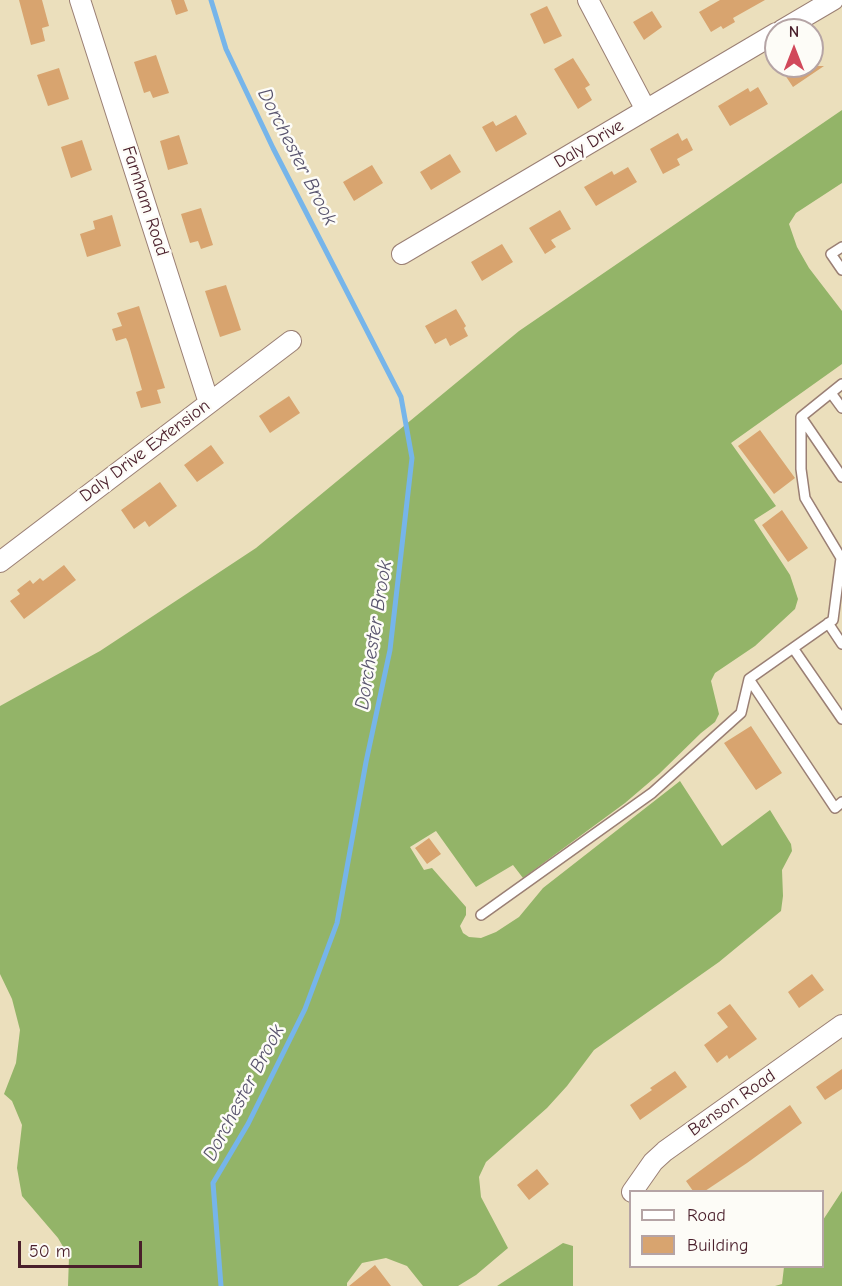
<!DOCTYPE html>
<style>
body{margin:0}
#map{position:relative;width:842px;height:1286px;overflow:hidden;background:#ebdfbc;font-family:"Comic Neue",sans-serif}
canvas{display:block}
.legend{position:absolute;left:629px;top:1190px;width:195px;height:78px;box-sizing:border-box;background:#fdfcf7;border:2px solid #b5a4a5;margin:0;padding:8px 10px;list-style:none;font-size:18px;color:#4a1f2b}
.legend li{display:flex;align-items:center;gap:12px;height:30px}
.legend b{width:30px;border:2px solid #b5a4a5}
.north{position:absolute;left:764px;top:18px;width:60px;height:60px;box-sizing:border-box;background:#fdfcf7;border:2px solid #b5a4a5;border-radius:50%;rotate:0deg;font-size:16px;font-weight:700;line-height:24px;text-align:center;color:#4a1f2b}
.north::after{content:'';display:block;margin:auto;width:21px;height:27px;background:#d1495b;clip-path:polygon(50% 0,100% 100%,50% 72%,0 100%)}
.scale{position:absolute;left:18px;top:1241px;width:124px;height:27px;box-sizing:border-box;border:3px solid #4a1f2b;border-top:0;padding-left:8px;font-size:18px;line-height:21px;white-space:nowrap;color:#4a1f2b;-webkit-text-stroke:4px #fdfcf7;paint-order:stroke}
</style>
<div id="map">
<canvas width="842" height="1286"></canvas>
<ul class="legend">
<li><b style="height:8px;background:#fff"></b>Road</li>
<li><b style="height:16px;background:#d8a46f"></b>Building</li>
</ul>
<div class="north">N</div>
<div class="scale">50 m</div>
</div>
<script>
const g = document.querySelector('canvas').getContext('2d');
g.lineJoin = 'round';
function fill(path, color) {
  g.fillStyle = color;
  g.fill(path, 'evenodd');
}
function shape(rows) {
  const path = new Path2D();
  for (const r of rows) {
    path.moveTo(r[0], r[1]);
    for (let i = 2; i < r.length; i += 2) path.lineTo(r[i], r[i + 1]);
  }
  return path;
}
function trace(path, color, width, dash) {
  g.strokeStyle = color;
  g.lineWidth = width;
  g.lineCap = dash ? 'butt' : 'round';
  g.setLineDash(dash || []);
  g.stroke(path);
}
function drawText(font, color, halo, rows, align = 'center') {
  g.font = font + ' "Comic Neue",sans-serif';
  g.lineWidth = 5;
  g.setLineDash([]);
  g.textBaseline = 'middle';
  g.strokeStyle = halo;
  g.fillStyle = color;
  for (const [text, x, y, turn = 0] of rows) {
    g.save();
    g.translate(x, y);
    g.rotate((+turn || 0) * Math.PI / 180);
    g.textAlign = isNaN(turn) ? turn : align;
    if (halo) g.strokeText(text, 0, 0);
    g.fillText(text, 0, 0);
    g.restore();
  }
}
const forest = shape([
 [842,110,842,183,796,213,789,224,797,247,809,268,842,311,842,364,731,443,776,506,754,520,790,575,798,599,795,609,755,646,715,673,711,681,719,714,715,722,701,733,659,774,625,803,523,878,513,865,476,887,436,831,410,847,424,870,432,868,466,907,466,915,460,926,463,933,469,937,481,938,496,932,519,917,543,888,680,781,722,846,770,810,791,844,792,851,782,870,783,896,781,911,719,962,594,1050,567,1086,547,1108,486,1162,479,1177,481,1197,508,1248,476,1275,458,1286,423,1286,407,1266,386,1258,362,1263,347,1283,347,1286,68,1286,69,1257,58,1238,22,1196,17,1168,22,1125,12,1101,4,1094,16,1063,20,1030,12,999,0,974,0,706,100,651,256,548,519,331],
 [842,1191,842,1286,775,1286,782,1284,784,1267,822,1266,823,1220],
 [563,1243,573,1246,573,1286,497,1286]
]);
const stream = shape([
 [211,0,226,49,273,148,401,397,412,458,390,650,366,762,337,923,305,1009,248,1124,213,1183,221,1286]
]);
const building = shape([
 [19,0,42,0,49,26,42,28,45,41,31,45],
 [171,0,184,0,188,11,176,15],
 [720,0,765,0,733,18,735,22,723,29,721,26,711,32,699,12],
 [547,6,562,36,544,44,530,14],
 [652,11,662,27,644,40,633,22],
 [156,55,169,93,153,98,150,91,144,93,134,62],
 [573,58,590,85,585,88,592,100,578,109,554,69],
 [779,66,824,66,793,87],
 [59,68,69,99,48,106,37,75],
 [758,87,768,104,730,126,718,106,748,88,750,92],
 [516,115,527,134,496,152,482,127,493,121,496,126],
 [678,133,682,141,687,138,693,150,677,159,680,165,663,174,650,149],
 [179,135,188,164,168,170,160,141],
 [82,140,92,170,71,178,61,147],
 [450,154,461,172,431,190,420,172],
 [372,165,383,183,354,201,343,182],
 [628,167,637,182,596,206,584,187,612,171,614,175],
 [201,208,213,245,201,249,198,241,190,243,181,214],
 [560,210,571,229,551,240,556,247,545,254,529,228],
 [112,215,121,246,87,257,80,234,95,229,93,221],
 [502,244,513,262,482,281,471,262],
 [226,285,241,330,220,337,205,291],
 [139,306,165,388,157,390,161,403,141,408,136,392,142,390,128,342,126,338,116,341,112,329,122,326,117,313],
 [456,309,466,326,464,328,468,336,450,346,446,338,435,344,425,326],
 [289,396,300,413,270,433,259,416],
 [760,430,795,478,774,494,738,446],
 [211,445,224,463,197,482,184,465],
 [160,482,177,506,149,527,145,521,134,529,121,510],
 [782,510,808,548,788,562,762,525],
 [64,565,76,580,24,619,10,601,20,594,17,590,30,580,33,584,40,578,43,581],
 [751,726,782,773,756,790,724,743],
 [429,838,441,854,427,864,415,848],
 [812,974,824,990,799,1008,788,992],
 [730,1004,757,1039,729,1059,727,1055,717,1063,704,1045,728,1027,717,1013],
 [842,1069,842,1089,825,1100,816,1087],
 [675,1071,687,1087,640,1120,630,1105,652,1090,650,1088],
 [790,1105,802,1123,747,1163,705,1191,693,1191,686,1181],
 [537,1169,549,1184,529,1200,517,1185],
 [375,1265,391,1286,349,1286]
]);
const lane = shape([
 [842,247,831,254,842,270],
 [831,393,842,408],
 [801,417,842,477],
 [828,623,842,644],
 [793,648,842,719],
 [749,679,835,808,842,802],
 [481,915,652,793,741,713,749,679,833,620,841,558,805,498,801,469,801,417,842,384]
]);
const street = shape([
 [80,0,209,403],
 [588,0,646,110],
 [782,30,833,0],
 [402,254,776,33],
 [0,562,291,341],
 [632,1192,653,1162,665,1151,842,1025]
]);
const streetNames = [
 ["Daly Drive",589,144,-31],
 ["Farnham Road",145,201,72],
 ["Daly Drive Extension",145,451,-37],
 ["Benson Road",732,1103,-35]
];
const waterNames = [
 ["Dorchester Brook",297,157,63],
 ["Dorchester Brook",374,635,-81],
 ["Dorchester Brook",244,1093,-62]
];
fill(forest, '#93b468');
trace(stream, '#76b5ea', 5);
fill(building, '#d8a46f');
trace(lane, '#9a7f74', 12);
trace(street, '#9a7f74', 22);
trace(lane, '#fff', 9);
trace(street, '#fff', 20);
drawText('18px', '#4a1f2b', '#fdfcf7', streetNames);
drawText('italic 20px', '#59546e', '#fdfcf7', waterNames);
</script>
